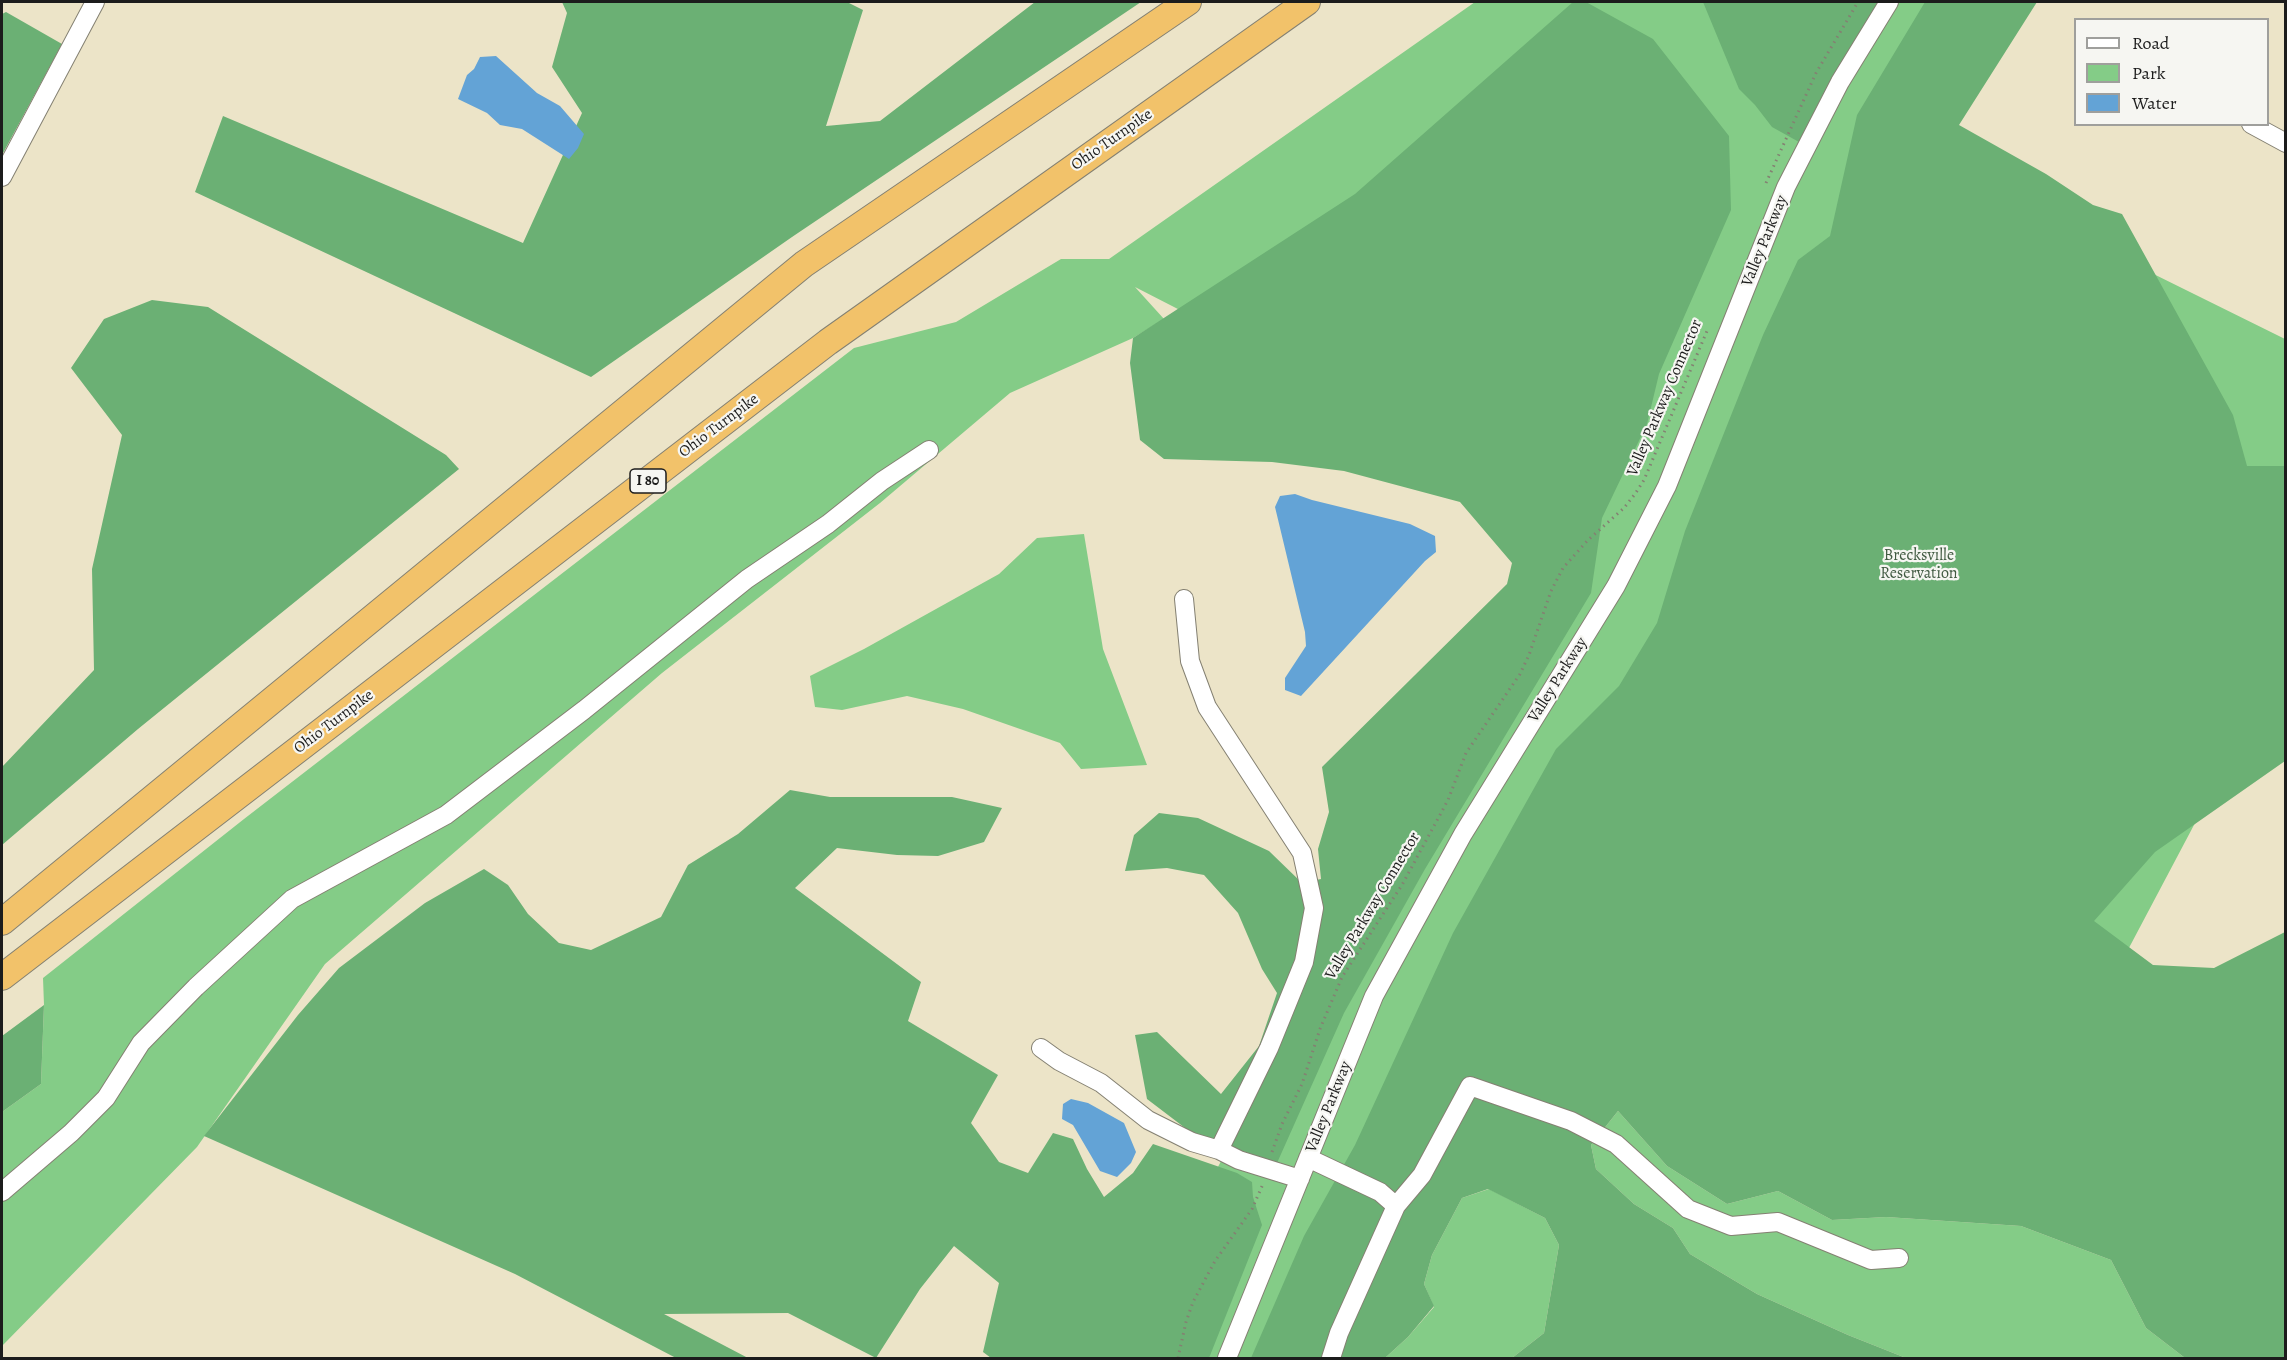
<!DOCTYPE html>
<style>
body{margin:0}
#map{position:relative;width:2287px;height:1360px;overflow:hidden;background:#ece4c8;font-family:Alegreya,serif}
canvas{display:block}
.frame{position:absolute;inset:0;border:3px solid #1c1c1c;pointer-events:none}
.legend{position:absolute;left:2074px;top:18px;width:195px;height:108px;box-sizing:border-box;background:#f6f6f2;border:2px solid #9f9f9c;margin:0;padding:8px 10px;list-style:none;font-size:18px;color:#1c1c1c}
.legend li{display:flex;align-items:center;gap:12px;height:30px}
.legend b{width:30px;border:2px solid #9f9f9c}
</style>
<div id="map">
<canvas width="2287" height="1360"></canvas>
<div class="frame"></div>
<ul class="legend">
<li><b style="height:8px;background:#fff"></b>Road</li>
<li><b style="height:16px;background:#84cc87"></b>Park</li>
<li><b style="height:16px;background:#63a3d6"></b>Water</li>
</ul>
</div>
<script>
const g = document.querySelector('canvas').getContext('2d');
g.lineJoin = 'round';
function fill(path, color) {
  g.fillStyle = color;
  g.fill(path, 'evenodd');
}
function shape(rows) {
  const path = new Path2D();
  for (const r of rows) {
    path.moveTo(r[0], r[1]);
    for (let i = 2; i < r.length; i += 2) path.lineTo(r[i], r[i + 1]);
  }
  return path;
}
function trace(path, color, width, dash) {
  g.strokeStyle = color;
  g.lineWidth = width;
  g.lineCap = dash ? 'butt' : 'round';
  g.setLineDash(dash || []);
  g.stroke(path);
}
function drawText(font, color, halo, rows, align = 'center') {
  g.font = font + ' Alegreya,serif';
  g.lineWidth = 4.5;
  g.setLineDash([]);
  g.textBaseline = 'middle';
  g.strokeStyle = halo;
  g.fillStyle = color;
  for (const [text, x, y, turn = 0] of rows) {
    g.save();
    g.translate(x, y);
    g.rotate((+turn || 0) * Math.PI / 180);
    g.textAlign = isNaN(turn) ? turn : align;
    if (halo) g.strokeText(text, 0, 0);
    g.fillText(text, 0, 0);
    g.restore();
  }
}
const green = shape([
 [1475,2,2004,2,1923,160,2285,339,2285,653,2058,1082,1576,833,1305,1358,1120,1358,1558,504,1135,287,1164,319,1133,338,1010,393,880,503,662,673,325,964,197,1147,2,1346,2,1112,41,1084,44,1005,43,978,244,819,854,348,956,322,1061,259,1109,259],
 [1084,534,1103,649,1147,765,1081,769,1060,743,963,709,907,696,842,710,815,707,810,676,864,649,999,574,1037,538],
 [1618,1111,1667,1166,1727,1204,1778,1191,1832,1220,1886,1217,2021,1226,2111,1260,2146,1328,2185,1358,1906,1358,1848,1335,1757,1294,1690,1254,1673,1228,1634,1204,1596,1169,1591,1145],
 [1489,1189,1545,1218,1559,1245,1544,1333,1512,1358,1385,1358,1408,1337,1434,1307,1424,1284,1432,1255,1462,1198]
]);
const forest = shape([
 [562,2,847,2,863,10,826,126,880,121,1035,2,1141,2,792,237,591,377,195,192,223,116,523,243,582,113,552,67,567,13],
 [1573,2,1586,2,1653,39,1729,136,1731,210,1659,374,1647,424,1602,518,1591,593,1425,869,1344,1013,1277,1163,1193,1134,1147,1099,1135,1035,1157,1032,1221,1094,1259,1046,1277,993,1262,969,1238,913,1204,875,1167,868,1125,871,1134,835,1159,813,1198,818,1269,851,1302,883,1321,879,1318,849,1329,812,1322,767,1507,584,1512,563,1460,502,1344,471,1272,462,1164,459,1140,440,1130,363,1133,338,1355,194],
 [1703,2,1883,2,1799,142,1772,127,1755,105,1739,89],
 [1925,2,2037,2,1959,125,2046,174,2093,205,2122,214,2233,415,2247,466,2285,466,2285,761,2155,852,2094,921,2153,965,2214,968,2285,932,2285,1358,2185,1358,2146,1328,2111,1260,2021,1226,1886,1217,1832,1220,1778,1191,1727,1204,1667,1166,1618,1111,1591,1145,1596,1169,1634,1204,1673,1228,1690,1254,1757,1294,1848,1335,1906,1358,1512,1358,1544,1333,1559,1245,1545,1218,1488,1189,1462,1198,1432,1255,1424,1284,1434,1306,1408,1337,1385,1358,1251,1358,1304,1236,1355,1145,1453,933,1556,749,1619,686,1657,623,1685,531,1763,335,1798,260,1830,236,1857,115],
 [6,12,62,44,2,155,2,14],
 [152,300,208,307,446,455,459,469,138,729,2,845,2,767,94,670,92,569,122,435,71,368,104,319],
 [790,790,830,797,952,797,1002,808,984,842,938,856,897,855,837,848,795,888,921,982,908,1021,998,1075,971,1123,999,1162,1028,1173,1053,1133,1073,1139,1087,1169,1104,1197,1133,1173,1153,1144,1237,1173,1252,1182,1253,1197,1262,1225,1209,1358,991,1358,983,1352,999,1283,954,1246,920,1289,876,1358,788,1313,664,1314,748,1358,676,1358,515,1274,204,1136,298,1015,339,968,425,903,484,869,508,885,528,914,559,943,591,950,661,917,688,865,738,834],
 [44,1005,41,1084,2,1112,2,1036]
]);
const water = shape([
 [496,56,537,93,560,106,584,134,578,148,569,159,522,129,500,125,487,113,458,99,467,75,474,69,480,57],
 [1295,494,1312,500,1410,524,1435,536,1436,552,1425,561,1301,696,1285,690,1285,678,1306,646,1305,632,1275,507,1280,496],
 [1071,1099,1088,1103,1124,1123,1136,1152,1131,1163,1117,1177,1100,1171,1073,1125,1062,1119,1063,1104]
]);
const path = shape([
 [1766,183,1816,73,1858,2],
 [1272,1152,1282,1124,1302,1084,1320,1029,1342,977,1402,885,1448,800,1466,753,1520,674,1529,655,1551,591,1563,568,1588,540,1624,508,1635,494,1644,480,1707,331],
 [1178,1358,1186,1322,1193,1302,1215,1261,1252,1209,1263,1184]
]);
const minor = shape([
 [2251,124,2286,143],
 [2,177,95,2],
 [1184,599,1190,661,1207,707,1302,853,1314,908,1304,962,1269,1048,1219,1150,1239,1160,1300,1179],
 [1041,1048,1059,1061,1101,1083,1148,1120,1192,1142,1219,1150],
 [1308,1158,1380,1192,1396,1206,1422,1175,1470,1086,1571,1121,1616,1144,1688,1209,1731,1226,1778,1222,1871,1260,1899,1258],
 [2,1192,71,1133,106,1098,141,1043,196,987,292,899,446,815,584,710,747,579,828,524,882,481,929,450],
 [1227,1358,1374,996,1463,834,1616,586,1667,486,1786,187,1840,82,1889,2],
 [1331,1358,1339,1333,1396,1206]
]);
const highway = shape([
 [2,922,804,264,1188,2],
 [2,977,828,342,1307,2]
]);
const shields = [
 [648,481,36]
];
const shieldNames = [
 ["I 80",648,481]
];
const streetNames = [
 ["Ohio Turnpike",1112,140,-35],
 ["Valley Parkway",1765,241,-68],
 ["Valley Parkway Connector",1665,398,-67],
 ["Ohio Turnpike",719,426,-37],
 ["Valley Parkway",1558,680,-58],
 ["Ohio Turnpike",334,722,-37],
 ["Valley Parkway Connector",1373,906,-59],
 ["Valley Parkway",1329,1107,-68]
];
const parkNames = [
 ["Brecksville",1919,556],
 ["Reservation",1919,574]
];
fill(green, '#84cc87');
fill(forest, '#6bb074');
fill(water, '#63a3d6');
trace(minor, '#848072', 20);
trace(highway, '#848072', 28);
trace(path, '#848072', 3, [1.5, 4.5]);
trace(minor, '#fff', 18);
trace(highway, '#f2c26a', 26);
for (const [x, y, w] of shields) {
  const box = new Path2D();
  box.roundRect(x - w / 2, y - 12, w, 24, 4.5);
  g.fillStyle = '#f6f6f2';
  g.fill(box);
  trace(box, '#1c1c1c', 1.5);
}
drawText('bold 15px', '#1c1c1c', null, shieldNames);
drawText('16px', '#1c1c1c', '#f6f6f2', streetNames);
drawText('16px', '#405a41', '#f6f6f2', parkNames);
</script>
